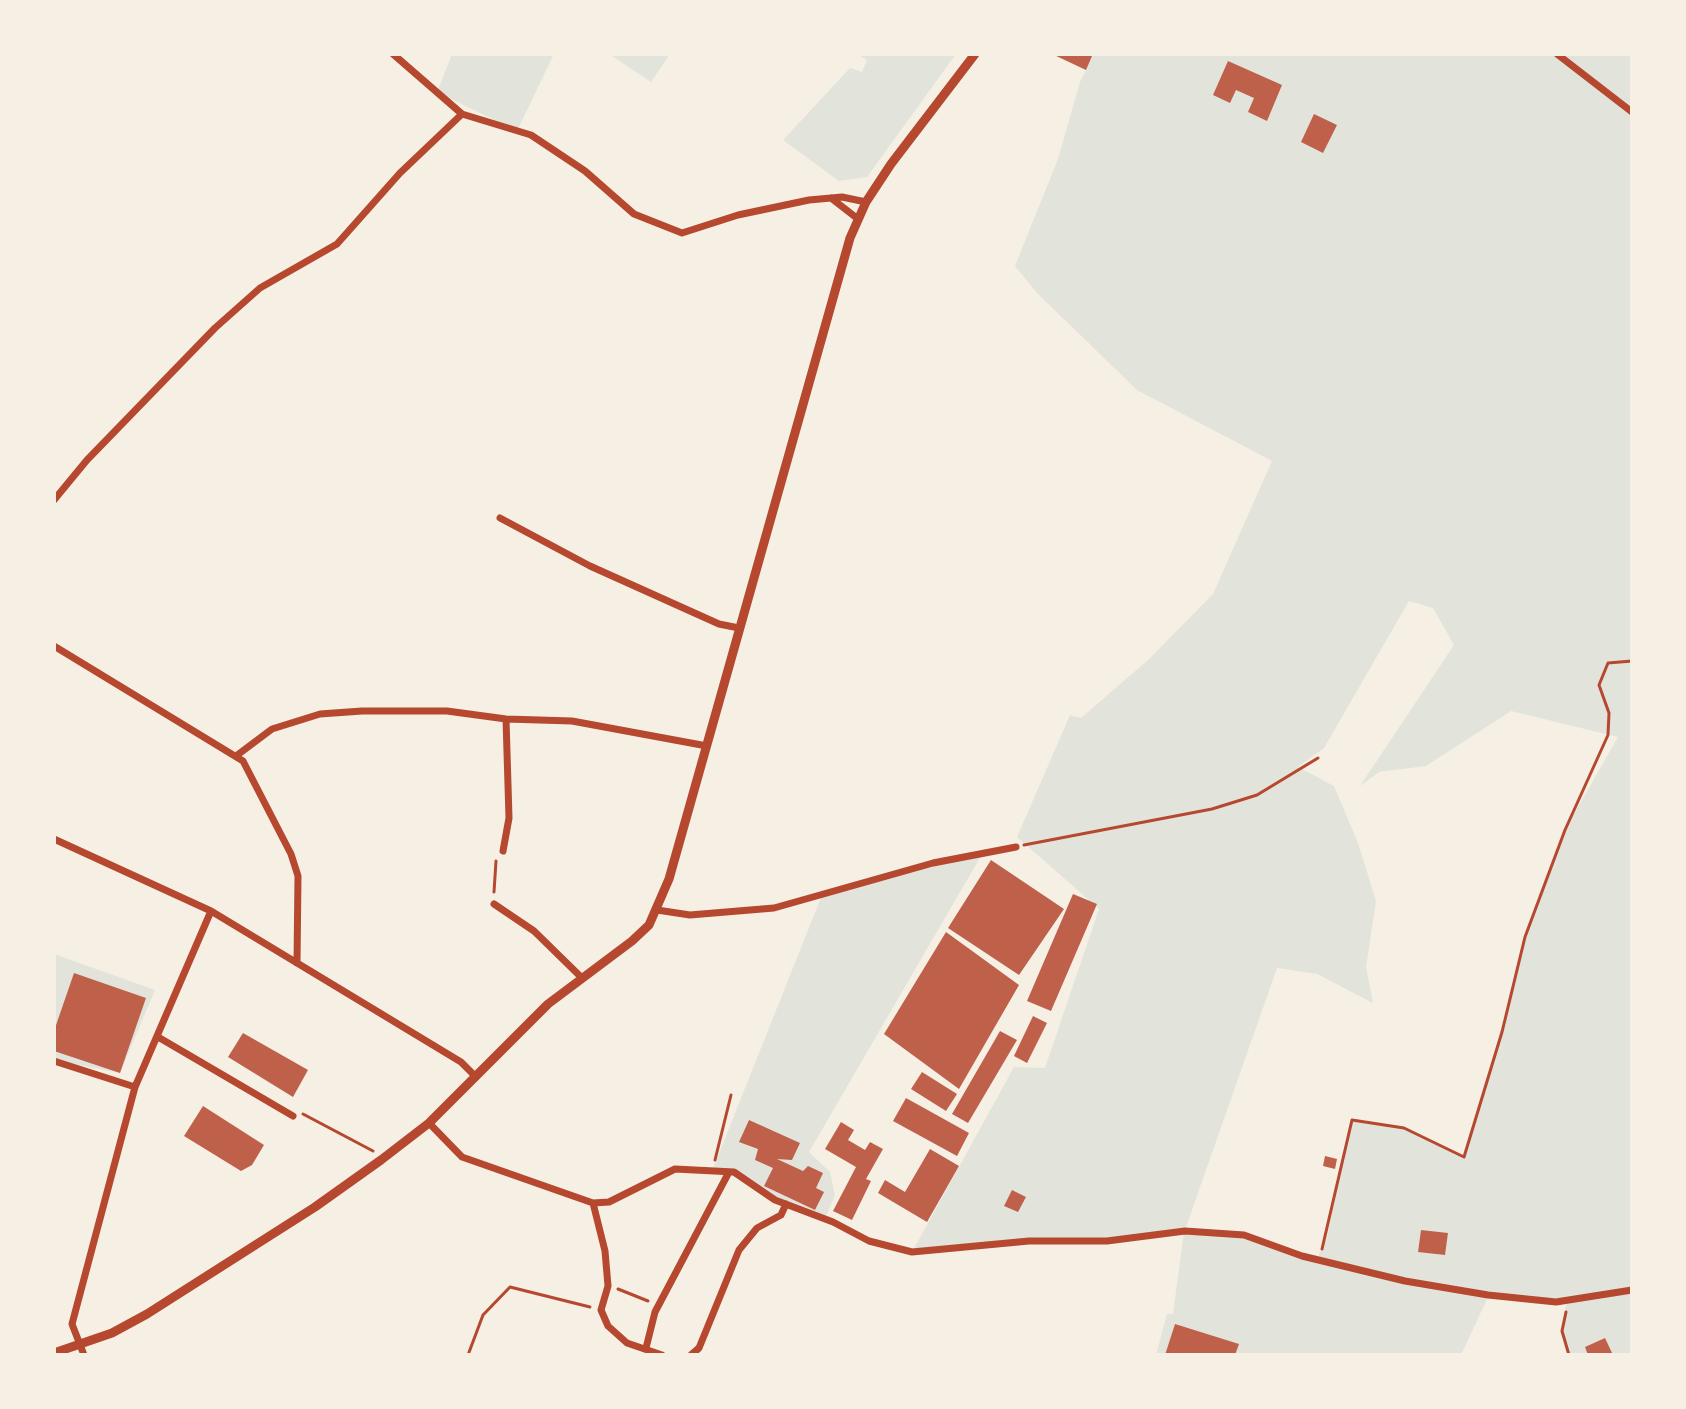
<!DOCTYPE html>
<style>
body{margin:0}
#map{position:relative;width:1686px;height:1409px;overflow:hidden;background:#f6efe4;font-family:"Alegreya Sans",sans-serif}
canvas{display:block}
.frame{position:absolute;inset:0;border:56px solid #f6efe4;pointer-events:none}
</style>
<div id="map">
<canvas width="1686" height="1409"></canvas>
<div class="frame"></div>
</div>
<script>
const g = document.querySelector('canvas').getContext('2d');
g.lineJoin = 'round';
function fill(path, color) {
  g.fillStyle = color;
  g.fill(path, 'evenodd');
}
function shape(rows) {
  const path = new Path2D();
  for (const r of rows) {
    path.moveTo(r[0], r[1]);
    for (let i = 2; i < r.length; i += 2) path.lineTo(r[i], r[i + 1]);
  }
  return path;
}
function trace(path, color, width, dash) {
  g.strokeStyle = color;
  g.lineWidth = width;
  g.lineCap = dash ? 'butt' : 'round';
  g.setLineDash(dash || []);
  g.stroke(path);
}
const green = shape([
 [452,54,554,54,517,131,437,92],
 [609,54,670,54,651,82],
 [857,54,956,54,867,177,839,181,783,140,850,68,862,72,867,60],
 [1094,54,1632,54,1632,1355,1569,1355,1562,1331,1567,1301,1489,1295,1461,1355,1156,1355,1167,1314,1173,1314,1184,1232,1107,1241,1029,1241,912,1252,1014,1067,1045,1068,1099,909,1017,837,1070,715,1081,718,1148,660,1213,594,1272,461,1137,390,1037,293,1015,266,1058,159,1080,82],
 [1409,601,1433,608,1454,645,1360,786,1379,772,1426,766,1511,711,1618,737,1565,830,1525,937,1502,1032,1464,1157,1404,1128,1352,1120,1327,1238,1317,1259,1244,1235,1185,1230,1277,968,1317,974,1373,1003,1366,967,1376,901,1358,843,1334,786,1298,767,1324,748],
 [981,856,809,1152,830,1172,835,1195,825,1219,775,1200,734,1172,712,1171,822,895,933,863],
 [54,954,155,990,120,1073,54,1060]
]);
const building = shape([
 [1052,54,1093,54,1086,70],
 [1228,61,1282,85,1267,121,1248,112,1254,98,1236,90,1230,103,1213,95],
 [1314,114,1337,125,1323,153,1301,142],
 [991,860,1064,909,1019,975,948,928],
 [1073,894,1097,904,1051,1011,1027,1001],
 [946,932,1019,985,959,1089,884,1034],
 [74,973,146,998,120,1073,54,1051,54,1031],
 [1033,1016,1047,1023,1027,1063,1014,1056],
 [1000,1031,1017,1040,968,1123,952,1114],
 [243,1033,308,1070,293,1097,228,1057],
 [922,1072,957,1094,946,1111,911,1089],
 [906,1098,969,1133,957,1156,893,1121],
 [203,1106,264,1145,252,1165,241,1171,184,1136],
 [749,1120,800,1143,792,1160,777,1159,803,1171,808,1166,823,1173,816,1188,824,1192,815,1210,764,1186,773,1168,755,1160,758,1149,739,1142],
 [841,1122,854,1130,848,1140,865,1150,870,1142,883,1149,866,1179,871,1181,852,1220,833,1211,856,1167,825,1149],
 [930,1149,959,1166,927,1222,878,1193,885,1180,905,1192],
 [1325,1156,1337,1159,1335,1169,1323,1166],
 [1012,1190,1026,1197,1018,1212,1004,1206],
 [1421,1230,1448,1233,1445,1255,1418,1252],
 [1175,1324,1239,1344,1235,1355,1165,1355],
 [1605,1338,1613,1355,1588,1355,1585,1347]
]);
const path = shape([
 [1024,845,1212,809,1257,795,1318,758],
 [494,892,496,861],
 [303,1114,373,1151],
 [715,1160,731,1095],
 [1322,1249,1352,1120,1404,1128,1464,1157,1502,1032,1525,937,1565,830,1608,735,1609,713,1599,685,1608,663,1632,661],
 [618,1289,648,1301],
 [1566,1312,1562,1331,1569,1355],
 [468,1355,483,1315,510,1287,590,1307]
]);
const minor = shape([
 [393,54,462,114,531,135,585,171,634,214,682,233,738,215,809,200,842,197,866,202],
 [1557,54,1632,112],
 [831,198,858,219],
 [54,500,87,460,215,328,260,288,337,244,400,173,462,114],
 [500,518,590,566,719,624,739,628],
 [54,646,243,761,291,854,298,876,297,963],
 [236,756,272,729,320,714,362,711,447,711,506,719,572,721,707,746],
 [54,839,211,911,461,1062,476,1077],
 [503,851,509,818,506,719],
 [494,904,534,931,581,977],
 [657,910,690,915,774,908,933,863,1016,847],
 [158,1037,293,1116],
 [54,1061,135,1087],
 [429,1123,462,1157,593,1203,609,1202,675,1169,734,1172,775,1200,833,1222,869,1241,912,1252,1029,1241,1107,1241,1185,1231,1244,1235,1302,1256,1405,1281,1488,1295,1556,1302,1632,1290],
 [593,1203,605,1251,608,1286,601,1310,608,1326,627,1343,662,1355],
 [646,1348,655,1312,729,1172],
 [84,1355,72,1324,135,1087,211,911],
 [691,1355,699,1348,739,1250,757,1228,781,1215,786,1204]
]);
const tertiary = shape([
 [54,1353,112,1333,147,1314,315,1207,381,1160,429,1123,548,1004,632,941,649,925,669,879,850,238,866,202,891,164,975,54]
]);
fill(green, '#e2e4dc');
fill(building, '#bf614a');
trace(path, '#b5482f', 3);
trace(minor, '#b5482f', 7);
trace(tertiary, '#b5482f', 9);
</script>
